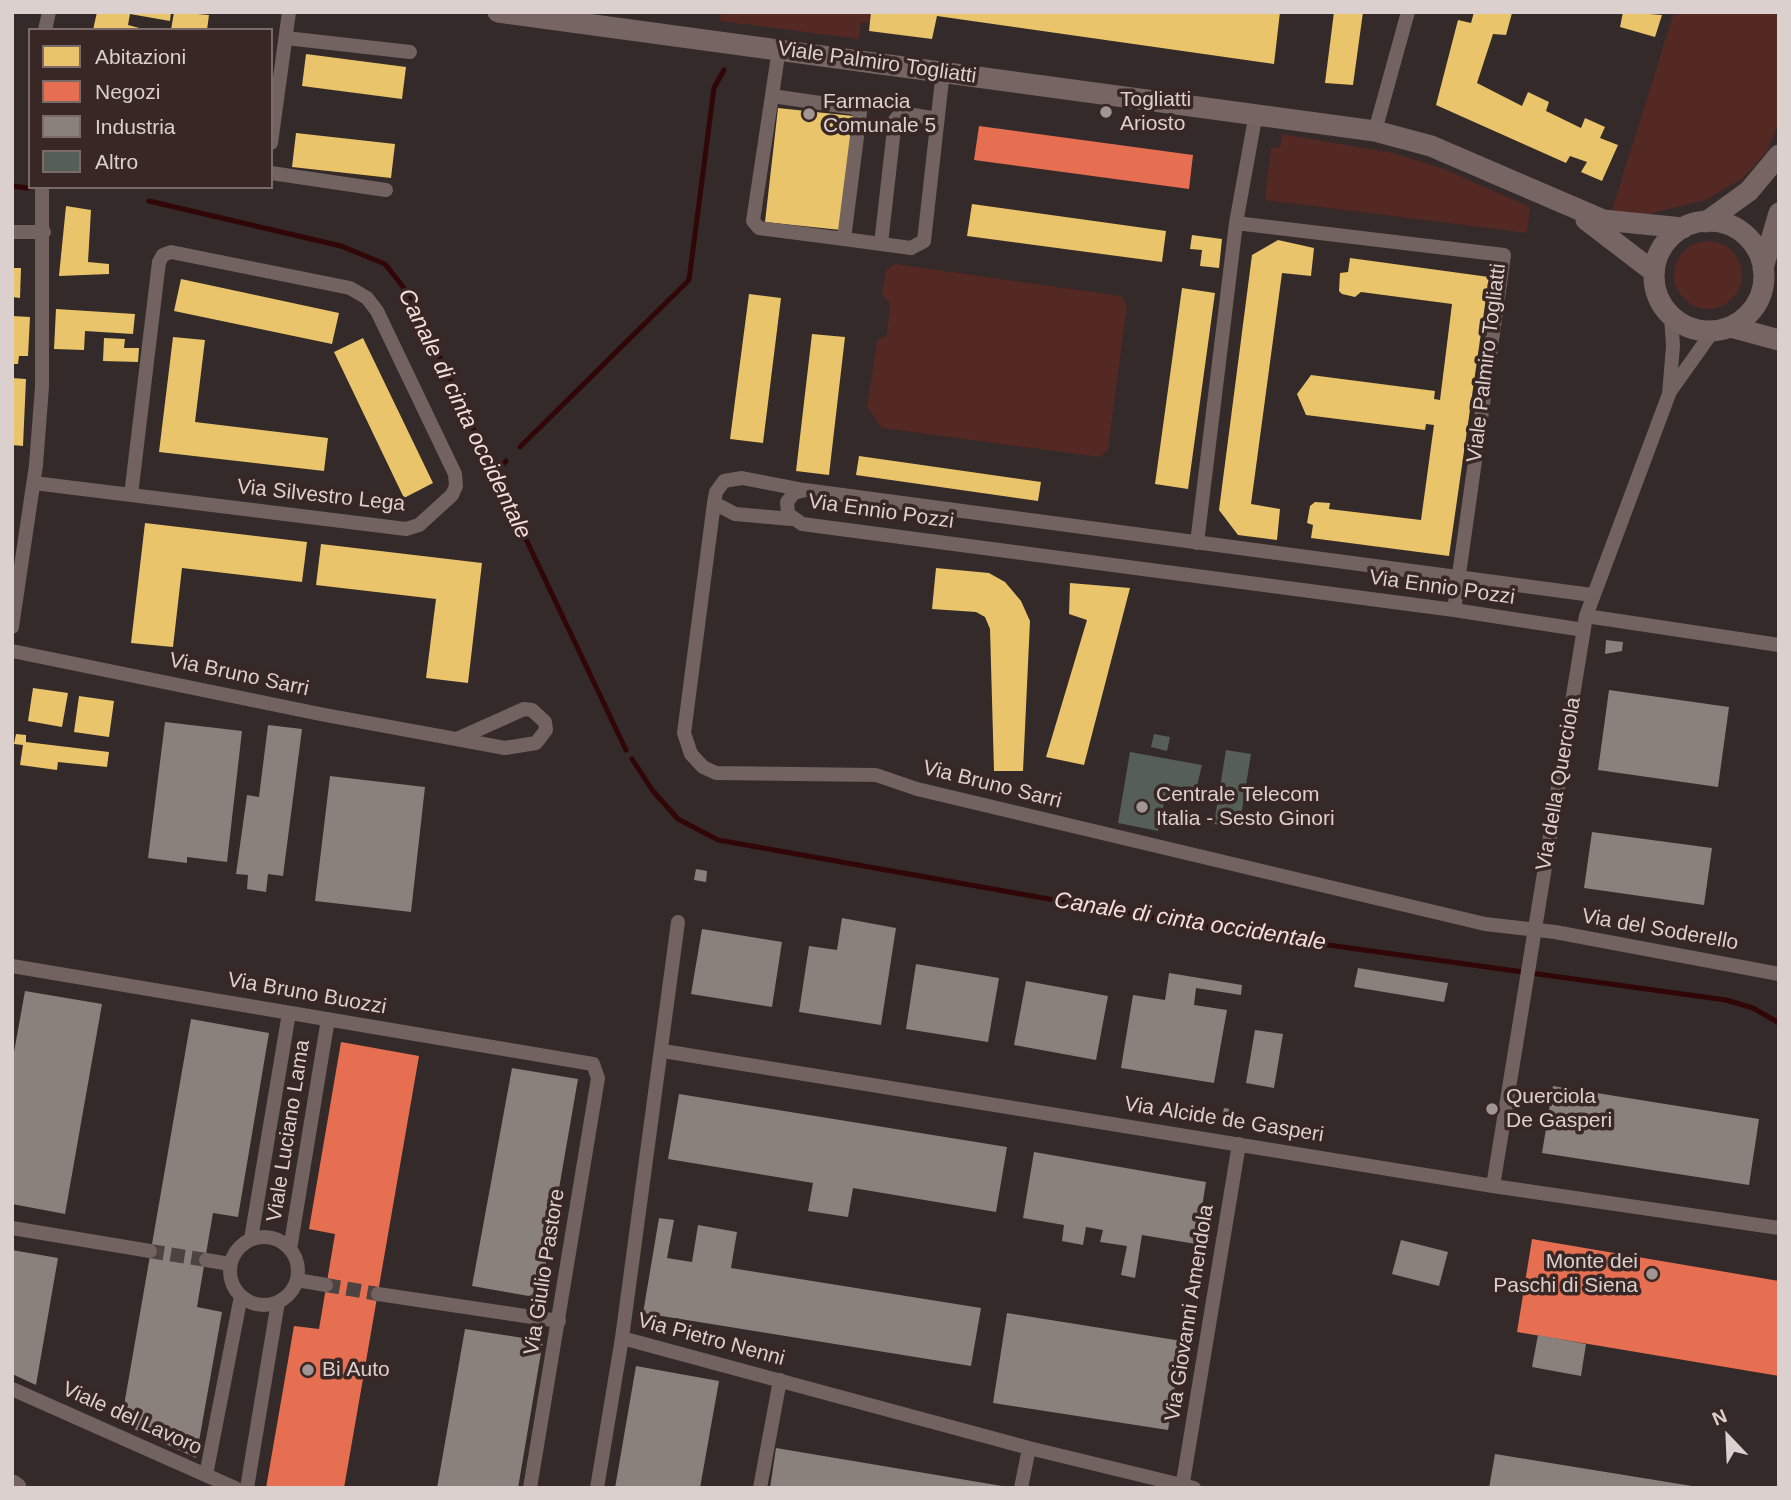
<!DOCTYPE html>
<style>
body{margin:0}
#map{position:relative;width:1791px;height:1500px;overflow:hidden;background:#332a29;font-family:Helvetica,sans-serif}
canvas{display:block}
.frame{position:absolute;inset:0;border:14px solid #dcd0ce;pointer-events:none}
.legend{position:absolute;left:28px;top:28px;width:245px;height:161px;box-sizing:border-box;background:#382724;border:2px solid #7a6b68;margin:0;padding:9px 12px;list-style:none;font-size:21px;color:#dcd0ce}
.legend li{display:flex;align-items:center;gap:14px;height:35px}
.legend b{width:35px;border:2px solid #7a6b68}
.north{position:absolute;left:1693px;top:1402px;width:70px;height:70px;-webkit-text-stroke:5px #382724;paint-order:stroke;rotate:337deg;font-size:19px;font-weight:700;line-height:28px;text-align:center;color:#dcd0ce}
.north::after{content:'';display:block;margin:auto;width:24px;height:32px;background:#dcd0ce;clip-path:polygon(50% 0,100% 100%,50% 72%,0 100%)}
</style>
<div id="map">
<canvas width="1791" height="1500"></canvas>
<div class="frame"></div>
<ul class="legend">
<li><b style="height:19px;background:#e9c46a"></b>Abitazioni</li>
<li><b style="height:19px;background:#e76f51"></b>Negozi</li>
<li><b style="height:19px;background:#8a817c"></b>Industria</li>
<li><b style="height:19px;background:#565f57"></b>Altro</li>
</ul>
<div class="north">N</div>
</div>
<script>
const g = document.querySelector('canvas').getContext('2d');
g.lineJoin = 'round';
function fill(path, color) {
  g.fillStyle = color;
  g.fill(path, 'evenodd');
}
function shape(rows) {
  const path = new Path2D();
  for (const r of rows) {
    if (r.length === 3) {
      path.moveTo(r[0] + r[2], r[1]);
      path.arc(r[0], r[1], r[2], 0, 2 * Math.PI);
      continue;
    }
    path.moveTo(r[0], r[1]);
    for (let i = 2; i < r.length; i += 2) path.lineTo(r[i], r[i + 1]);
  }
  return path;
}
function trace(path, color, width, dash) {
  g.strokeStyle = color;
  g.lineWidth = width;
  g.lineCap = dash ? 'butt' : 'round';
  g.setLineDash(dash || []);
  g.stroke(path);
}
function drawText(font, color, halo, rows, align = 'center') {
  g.font = font + ' Helvetica,sans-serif';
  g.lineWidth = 7;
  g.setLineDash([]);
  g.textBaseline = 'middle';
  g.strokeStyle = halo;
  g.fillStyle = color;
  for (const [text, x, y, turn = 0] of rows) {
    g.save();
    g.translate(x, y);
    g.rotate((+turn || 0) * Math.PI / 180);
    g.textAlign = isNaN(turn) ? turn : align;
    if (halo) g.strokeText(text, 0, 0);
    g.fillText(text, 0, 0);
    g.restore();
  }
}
const green = shape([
 [721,12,871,12,870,23,861,22,859,39,720,21],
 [1674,12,1779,12,1779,123,1767,151,1742,179,1705,200,1649,214,1618,212,1612,210],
 [1282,134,1393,153,1444,169,1530,207,1527,233,1265,200,1271,147,1280,148],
 [1708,275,34],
 [895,264,1121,296,1127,305,1108,449,1099,457,882,428,867,407,877,341,887,335,890,304,882,294,886,270]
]);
const homes = shape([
 [97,12,171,12,170,21,130,14,128,25,147,30,93,30],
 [174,12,209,15,207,30,171,30],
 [871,12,1280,12,1274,64,937,16,932,39,869,31],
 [1334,12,1363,12,1353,85,1325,83],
 [1474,12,1512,13,1506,35,1493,34,1477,83,1522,106,1528,92,1549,102,1546,111,1581,128,1585,118,1605,127,1600,138,1618,145,1602,181,1581,172,1587,162,1570,156,1566,163,1436,105,1458,20,1471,23],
 [1623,12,1662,15,1655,37,1620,27],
 [306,54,406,67,402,99,302,86],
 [778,108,853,116,841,230,765,222],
 [296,133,395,144,391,178,292,167],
 [972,204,1166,231,1162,262,967,236],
 [66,206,91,210,88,262,109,264,109,274,59,276],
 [1192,235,1222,239,1219,268,1200,266,1202,250,1190,249],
 [1278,240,1314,248,1311,276,1282,273,1251,504,1280,509,1277,540,1238,535,1219,510,1252,255],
 [1350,258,1489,277,1449,556,1311,538,1313,525,1307,523,1310,506,1315,502,1330,503,1329,509,1421,520,1434,425,1426,424,1425,430,1306,415,1297,394,1311,375,1435,391,1434,399,1440,400,1452,304,1361,292,1355,297,1342,294,1339,291,1340,273,1348,272],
 [12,268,21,268,20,298,12,297],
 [181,279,339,313,332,344,174,311],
 [1182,288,1215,293,1188,489,1155,484],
 [749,294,781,298,763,443,730,439],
 [56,309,135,314,133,334,85,331,84,350,54,349],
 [12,316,30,317,28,356,19,356,18,364,12,364],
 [812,334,845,337,829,475,796,471],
 [173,337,205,340,195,422,328,438,324,471,159,452],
 [104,338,125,339,124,348,139,348,138,362,103,361],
 [363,338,433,483,404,498,334,352],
 [12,378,26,379,23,446,12,445],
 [859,456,1041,482,1038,501,856,475],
 [145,523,307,542,302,582,182,568,173,647,131,643],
 [321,544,482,563,468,683,426,678,436,599,316,585],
 [936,568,989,573,1005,582,1021,601,1030,621,1023,771,994,771,990,629,985,617,976,612,932,609],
 [1070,583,1130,588,1084,765,1046,757,1087,620,1069,614],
 [33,688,68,693,62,727,28,721],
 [79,696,114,701,109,737,74,732],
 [16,734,26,735,26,742,109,752,107,767,58,762,57,770,20,765,23,745,14,744]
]);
const shops = shape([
 [979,126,1193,155,1189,189,974,160],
 [341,1042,419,1056,344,1488,266,1488,294,1326,319,1329,335,1234,309,1229],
 [1532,1239,1779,1281,1779,1376,1517,1332]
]);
const industry = shape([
 [1606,640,1623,642,1622,651,1605,654],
 [1609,690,1729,707,1718,787,1598,770],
 [165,722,242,731,227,862,187,857,187,863,148,858],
 [268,725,302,729,283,876,268,874,266,892,247,889,248,875,236,874,247,795,259,797],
 [330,776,425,787,411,912,315,901],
 [1592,832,1712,848,1704,905,1584,888],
 [696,869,707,871,706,882,694,880],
 [842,918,896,928,881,1025,799,1012,809,946,837,950],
 [702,929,782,942,772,1007,691,994],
 [916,964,999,978,988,1042,906,1029],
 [1358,968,1448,983,1444,1002,1354,987],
 [1169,973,1242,985,1241,995,1196,988,1194,1005,1227,1010,1214,1083,1121,1068,1133,995,1165,1000],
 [1026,981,1108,996,1096,1060,1014,1045],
 [25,991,102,1004,65,1214,12,1204,12,1063],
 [191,1019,269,1033,238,1217,213,1213,197,1307,222,1312,196,1458,121,1423],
 [1255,1030,1283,1034,1274,1088,1246,1083],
 [512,1068,578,1079,540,1298,472,1286],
 [1553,1086,1759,1119,1749,1185,1542,1153],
 [679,1094,1007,1147,996,1212,853,1188,848,1217,808,1211,813,1183,668,1159],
 [1224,1108,1236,1110,1234,1122,1222,1119],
 [1034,1152,1206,1182,1196,1244,1142,1235,1135,1278,1121,1275,1127,1246,1100,1242,1103,1230,1086,1227,1083,1245,1062,1241,1064,1225,1023,1218],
 [659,1218,674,1220,667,1258,692,1262,698,1225,737,1232,731,1268,981,1308,971,1366,643,1313],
 [1401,1240,1448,1252,1439,1286,1392,1274],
 [12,1250,58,1258,36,1385,12,1374],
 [1007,1313,1182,1341,1168,1430,993,1403],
 [465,1329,543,1341,518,1488,437,1488],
 [1538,1335,1586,1344,1581,1376,1532,1367],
 [636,1366,719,1381,700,1488,615,1488],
 [776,1448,1002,1486,1002,1488,770,1488],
 [1495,1454,1692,1486,1692,1488,1489,1488]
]);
const stream = shape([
 [12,186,28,188],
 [149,201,341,246,385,264,411,297,626,750],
 [520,447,689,280,714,88,724,70],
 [495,472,506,461],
 [632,759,653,791,678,819,718,840,1234,932,1726,1000,1753,1008,1779,1023]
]);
const building = shape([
 [1154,734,1170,737,1167,751,1151,747],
 [1226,750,1251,754,1239,828,1214,824],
 [1130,752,1202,765,1196,790,1168,785,1158,831,1118,823]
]);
const streetTunnel = shape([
 [150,1251,206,1260],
 [326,1285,378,1294]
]);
const street = shape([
 [45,30,49,12],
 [286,38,410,52],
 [779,49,753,221,759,228,844,239,911,248,924,241,943,71],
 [772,96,855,108,860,113,844,239],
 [1375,131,1408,12],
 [271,143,289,12],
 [271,173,386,190],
 [1236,223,1504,255,1454,610],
 [12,232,44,232],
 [881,244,895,120,901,113,938,119],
 [1669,393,1713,331],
 [34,483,398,528,406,529,419,525,452,495,456,486,455,474,377,311,367,298,350,288,171,252,163,255,159,262,131,495],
 [714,503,684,733,691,754,703,767,716,773,876,775,917,789,1485,924,1555,932,1779,974],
 [791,519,735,514,714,503,716,492,724,481,742,478,804,490],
 [1197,543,1236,223,1256,113],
 [1586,616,1779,645],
 [12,627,36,465,42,387,42,187],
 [1584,630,1454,610,802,524,788,514,787,502,794,493,805,490,1592,595],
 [12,651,325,715,505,748,536,743,546,730,545,722,532,710,524,709,457,739],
 [12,966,593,1064,598,1078,530,1488],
 [663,1051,1493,1186,1779,1228],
 [1493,1186,1586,616,1669,394,1673,346,1671,316],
 [12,1228,150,1251],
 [264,1271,34],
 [251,1239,289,1013],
 [290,1249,328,1019],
 [206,1260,230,1264],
 [297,1280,326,1285],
 [378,1294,559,1321],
 [622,1338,1029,1448,1194,1488],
 [12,1389,235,1488],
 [206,1475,241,1296],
 [247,1488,278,1302],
 [597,1488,622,1338,678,922],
 [760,1488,780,1380],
 [1021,1488,1029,1448],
 [1182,1488,1239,1144]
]);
const secondary = shape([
 [498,12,1375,131,1431,146,1603,220,1683,228],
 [1586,220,1654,272],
 [1709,276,55],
 [1706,222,1749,191,1779,155],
 [1763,268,1779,213],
 [1731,327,1779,340]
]);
const primary = shape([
 [12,1486,15,1488]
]);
const markers = [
 [1106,112,7,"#a19694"],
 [809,114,7,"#a19694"],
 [1142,807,7,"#a19694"],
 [1492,1109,7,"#a19694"],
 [1652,1274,7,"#a19694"],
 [308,1370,7,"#a19694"]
];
const streetNames = [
 ["Viale Palmiro Togliatti",877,63,8],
 ["Viale Palmiro Togliatti",1487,363,-83],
 ["Via Silvestro Lega",321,496,6],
 ["Via Ennio Pozzi",881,512,8],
 ["Via Ennio Pozzi",1442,588,8],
 ["Via Bruno Sarri",239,675,12],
 ["Via della Querciola",1559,784,-80],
 ["Via Bruno Sarri",992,785,14],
 ["Via del Soderello",1660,930,10],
 ["Via Bruno Buozzi",307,994,10],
 ["Via Alcide de Gasperi",1224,1120,9],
 ["Viale Luciano Lama",289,1131,-81],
 ["Via Giulio Pastore",545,1272,-81],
 ["Via Giovanni Amendola",1190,1313,-81],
 ["Via Pietro Nenni",711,1340,15],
 ["Viale del Lavoro",132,1419,24]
];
const poiNames = [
 ["Togliatti",1120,100],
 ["Ariosto",1120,124],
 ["Farmacia",823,102],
 ["Comunale 5",823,126],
 ["Centrale Telecom",1156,795],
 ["Italia - Sesto Ginori",1156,819],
 ["Querciola",1506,1097],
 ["De Gasperi",1506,1121],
 ["Monte dei",1638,1262,"right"],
 ["Paschi di Siena",1638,1286,"right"],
 ["Bi Auto",322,1370]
];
const waterNames = [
 ["Canale di cinta occidentale",464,414,64],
 ["Canale di cinta occidentale",1190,922,9]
];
fill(green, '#542823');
fill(homes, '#e9c46a');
fill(shops, '#e76f51');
fill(industry, '#8a817c');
trace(stream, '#300706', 5);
fill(building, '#565f57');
trace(streetTunnel, '#4c4342', 14, [14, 7]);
trace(street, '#726260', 14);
trace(secondary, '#766562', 21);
trace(primary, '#736360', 23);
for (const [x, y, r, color] of markers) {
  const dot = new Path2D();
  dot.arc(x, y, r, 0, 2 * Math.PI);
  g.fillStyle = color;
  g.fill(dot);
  trace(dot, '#382724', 2.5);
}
drawText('21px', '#dcd0ce', '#382724', streetNames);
drawText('21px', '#dcd0ce', '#382724', poiNames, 'left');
drawText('italic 23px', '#f4dedb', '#382724', waterNames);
</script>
